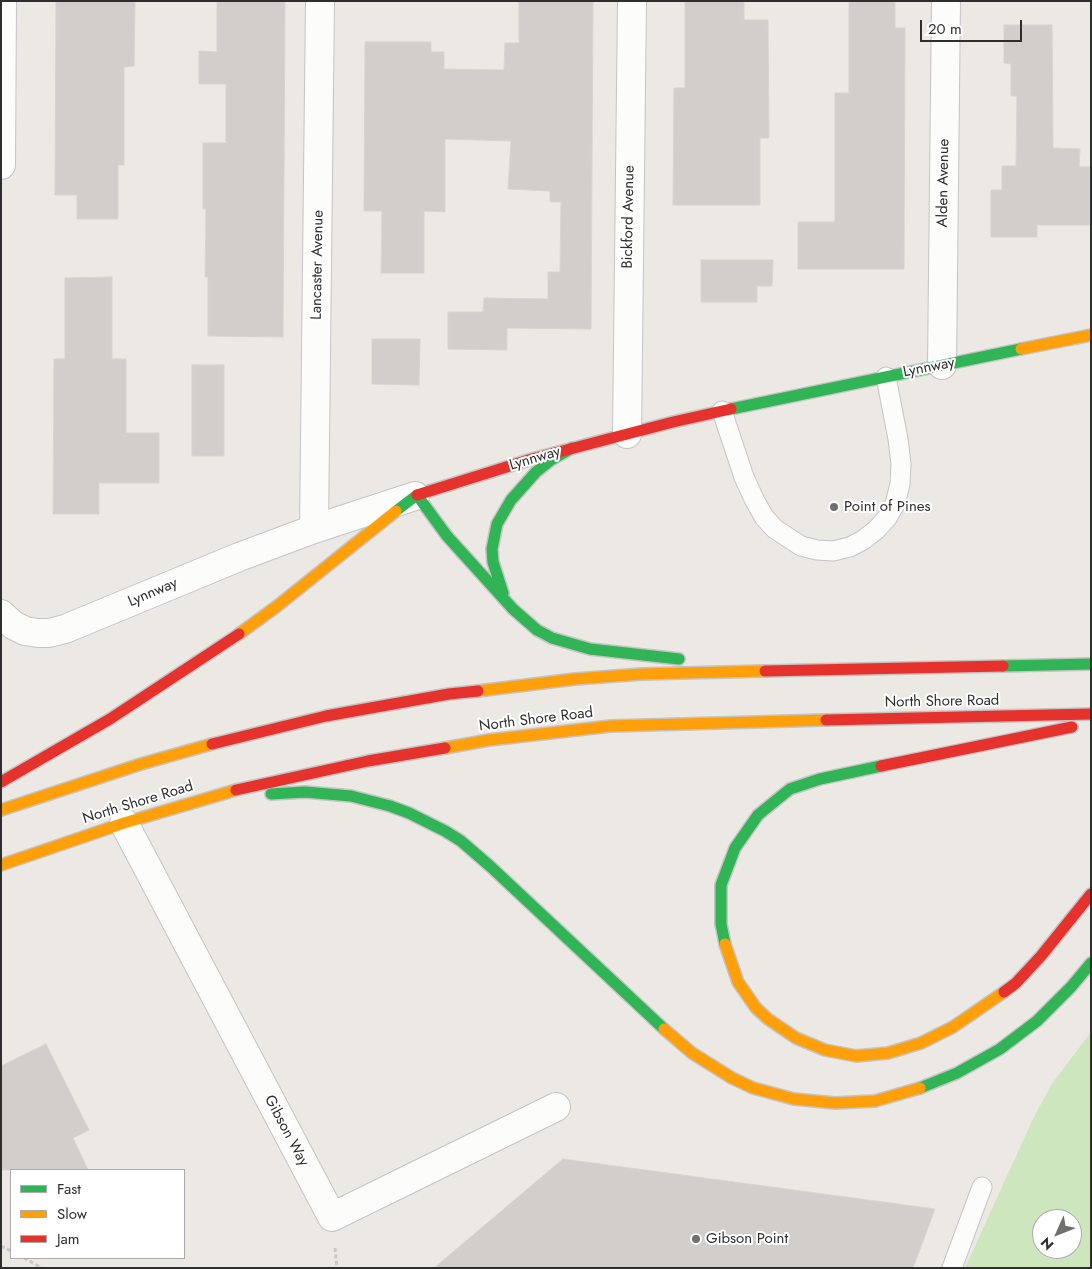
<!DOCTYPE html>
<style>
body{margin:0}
#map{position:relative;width:1092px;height:1269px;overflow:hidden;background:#ece8e4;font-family:Jost,sans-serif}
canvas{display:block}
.frame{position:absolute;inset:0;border:2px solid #2e2e2e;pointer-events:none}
.legend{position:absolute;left:10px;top:1169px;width:175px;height:90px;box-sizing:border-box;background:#fff;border:1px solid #ababab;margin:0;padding:6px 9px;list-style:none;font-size:15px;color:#2e2e2e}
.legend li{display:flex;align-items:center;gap:10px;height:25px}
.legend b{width:25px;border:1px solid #ababab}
.north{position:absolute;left:1032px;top:1209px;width:50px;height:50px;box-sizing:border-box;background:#fff;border:1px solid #ababab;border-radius:50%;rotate:226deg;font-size:14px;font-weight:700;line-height:20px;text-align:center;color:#2e2e2e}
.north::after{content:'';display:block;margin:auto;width:18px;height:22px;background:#706f6e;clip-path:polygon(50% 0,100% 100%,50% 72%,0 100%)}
.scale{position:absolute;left:920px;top:20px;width:102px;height:22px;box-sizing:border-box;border:2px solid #2e2e2e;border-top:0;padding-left:6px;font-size:15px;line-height:18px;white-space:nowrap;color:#2e2e2e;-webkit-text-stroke:4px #fff;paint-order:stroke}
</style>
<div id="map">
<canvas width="1092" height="1269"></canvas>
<div class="frame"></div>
<ul class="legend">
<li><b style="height:6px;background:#30b455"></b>Fast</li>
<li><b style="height:6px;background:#ff9f0a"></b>Slow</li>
<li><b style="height:6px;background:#e5322d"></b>Jam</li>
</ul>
<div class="north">N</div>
<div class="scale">20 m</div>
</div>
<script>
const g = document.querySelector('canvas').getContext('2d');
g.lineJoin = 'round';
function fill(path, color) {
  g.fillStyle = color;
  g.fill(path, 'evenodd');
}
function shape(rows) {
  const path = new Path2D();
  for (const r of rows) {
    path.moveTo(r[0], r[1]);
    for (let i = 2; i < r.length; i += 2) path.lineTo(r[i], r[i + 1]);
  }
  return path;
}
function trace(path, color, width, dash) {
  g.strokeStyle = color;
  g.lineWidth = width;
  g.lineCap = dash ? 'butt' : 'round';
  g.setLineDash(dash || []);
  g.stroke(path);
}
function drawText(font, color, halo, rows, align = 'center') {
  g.font = font + ' Jost,sans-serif';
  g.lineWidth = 4;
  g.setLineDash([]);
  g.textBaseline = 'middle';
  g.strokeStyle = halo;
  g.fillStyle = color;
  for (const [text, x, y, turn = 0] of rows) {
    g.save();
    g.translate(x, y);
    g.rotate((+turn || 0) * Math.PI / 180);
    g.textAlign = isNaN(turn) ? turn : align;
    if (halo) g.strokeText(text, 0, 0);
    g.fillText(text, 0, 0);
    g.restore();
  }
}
const green = shape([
 [1091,1032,1091,1268,965,1268,1033,1119,1051,1085],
 [1042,1219,1072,1219,1072,1249,1042,1249]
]);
const building = shape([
 [56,1,135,1,134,66,124,67,124,165,118,165,118,219,77,219,77,195,55,195,56,1],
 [217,1,285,1,283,337,208,336,208,277,205,277,206,209,203,209,203,143,226,143,226,84,199,84,199,51,217,52,217,1],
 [519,1,593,1,591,329,507,328,507,350,448,349,448,312,483,312,484,298,548,299,548,272,560,272,561,202,550,202,550,191,508,189,511,141,445,139,445,212,424,211,424,273,381,273,382,211,364,211,365,42,431,42,431,52,444,52,444,69,504,70,505,43,519,43,519,1],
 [685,1,744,1,744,20,768,20,769,138,760,138,760,205,673,205,674,88,685,88,685,1],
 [849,1,895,1,895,28,905,28,904,269,798,269,798,222,835,222,835,93,849,93,849,1],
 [1004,25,1052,25,1053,148,1080,149,1079,167,1090,167,1090,225,1037,225,1037,237,991,237,991,190,1002,190,1002,166,1016,166,1017,96,1011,96,1011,64,1004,63,1004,25],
 [701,260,773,260,772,286,757,286,757,302,701,302,701,260],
 [112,277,112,359,126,359,126,433,159,433,159,483,99,483,99,514,53,514,54,359,65,359,65,278,112,277],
 [372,339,420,339,419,385,372,384,372,339],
 [192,365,224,365,224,456,192,456,192,365],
 [46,1044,89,1130,73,1138,88,1170,1,1170,1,1066,46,1044],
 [563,1159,935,1209,913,1268,434,1268,563,1159]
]);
const path = shape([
 [1,1246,11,1251],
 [335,1248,337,1268],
 [24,1258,42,1268]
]);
const lane = shape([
 [722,411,744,477,754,499,764,517,775,529,801,546,817,550,833,551,850,547,863,540,876,530,887,518,895,504,900,484,901,464,898,439,886,377],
 [952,1268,982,1187]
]);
const street = shape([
 [1,165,2,1],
 [942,365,946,1],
 [627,434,632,1],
 [314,529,320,1],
 [1,614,13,625,25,631,38,633,49,633,65,629,239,557,314,529,415,496],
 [124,823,332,1217,556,1107]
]);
const fast = shape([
 [731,409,1021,349],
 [396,511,417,495,447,536,513,609,537,630,552,638,590,649,679,659],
 [503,593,493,562,492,549,497,524,511,500,536,472,551,460,572,448],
 [1003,666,1091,664],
 [271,794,305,792,351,796,390,806,409,813,445,831,461,841,491,867,664,1029],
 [725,944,721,924,721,885,735,848,758,815,790,789,820,779,881,766],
 [920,1088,957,1073,1000,1049,1037,1021,1071,987,1091,963]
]);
const slow = shape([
 [1021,349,1091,335],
 [239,634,276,607,396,511],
 [478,691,575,679,642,674,765,671],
 [445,748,489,740,611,726,826,720],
 [1,810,141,764,212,744],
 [1,865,124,823,236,790],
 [725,944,738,982,756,1008,768,1019,796,1038,825,1050,856,1056,888,1053,921,1043,953,1027,1004,992],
 [664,1029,692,1053,732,1078,753,1088,794,1099,835,1103,875,1101,920,1088]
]);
const jam = shape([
 [417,495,532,459,673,422,731,409],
 [765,671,1003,666],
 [826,720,1091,714],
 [212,744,326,716,449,694,478,691],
 [881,766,1072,727],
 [1,782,110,719,239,634],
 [236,790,368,761,445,748],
 [1004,992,1016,983,1041,956,1091,894]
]);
const markers = [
 [834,507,5,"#706f6e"],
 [696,1239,5,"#706f6e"]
];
const streetNames = [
 ["Alden Avenue",944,183,-89],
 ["Bickford Avenue",629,217,-89],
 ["Lancaster Avenue",318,265,-89],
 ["Lynnway",929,368,-11],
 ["Lynnway",535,459,-16],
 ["Lynnway",153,593,-23],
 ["North Shore Road",942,702,-1],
 ["North Shore Road",536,720,-7],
 ["North Shore Road",138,803,-17],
 ["Gibson Way",286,1131,62]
];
const poiNames = [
 ["Point of Pines",844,507],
 ["Gibson Point",706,1239]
];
fill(green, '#cee6be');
fill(building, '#d1cecb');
trace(building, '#d7d4d0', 1);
trace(lane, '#c5c4c5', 21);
trace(street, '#c5c4c5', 30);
trace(fast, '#c5c4c5', 14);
trace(slow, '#c5c4c5', 14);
trace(jam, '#c5c4c5', 14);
trace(path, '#c9c9c8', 3, [4, 2.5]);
trace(lane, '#fcfcfb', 19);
trace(street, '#fcfcfb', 28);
trace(fast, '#30b455', 11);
trace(slow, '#ff9f0a', 11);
trace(jam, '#e5322d', 11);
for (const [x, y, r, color] of markers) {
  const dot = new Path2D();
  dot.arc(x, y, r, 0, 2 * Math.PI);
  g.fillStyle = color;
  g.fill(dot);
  trace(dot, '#fff', 2);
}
drawText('15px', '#2e2e2e', '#fff', streetNames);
drawText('15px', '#2e2e2e', '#fff', poiNames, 'left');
</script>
